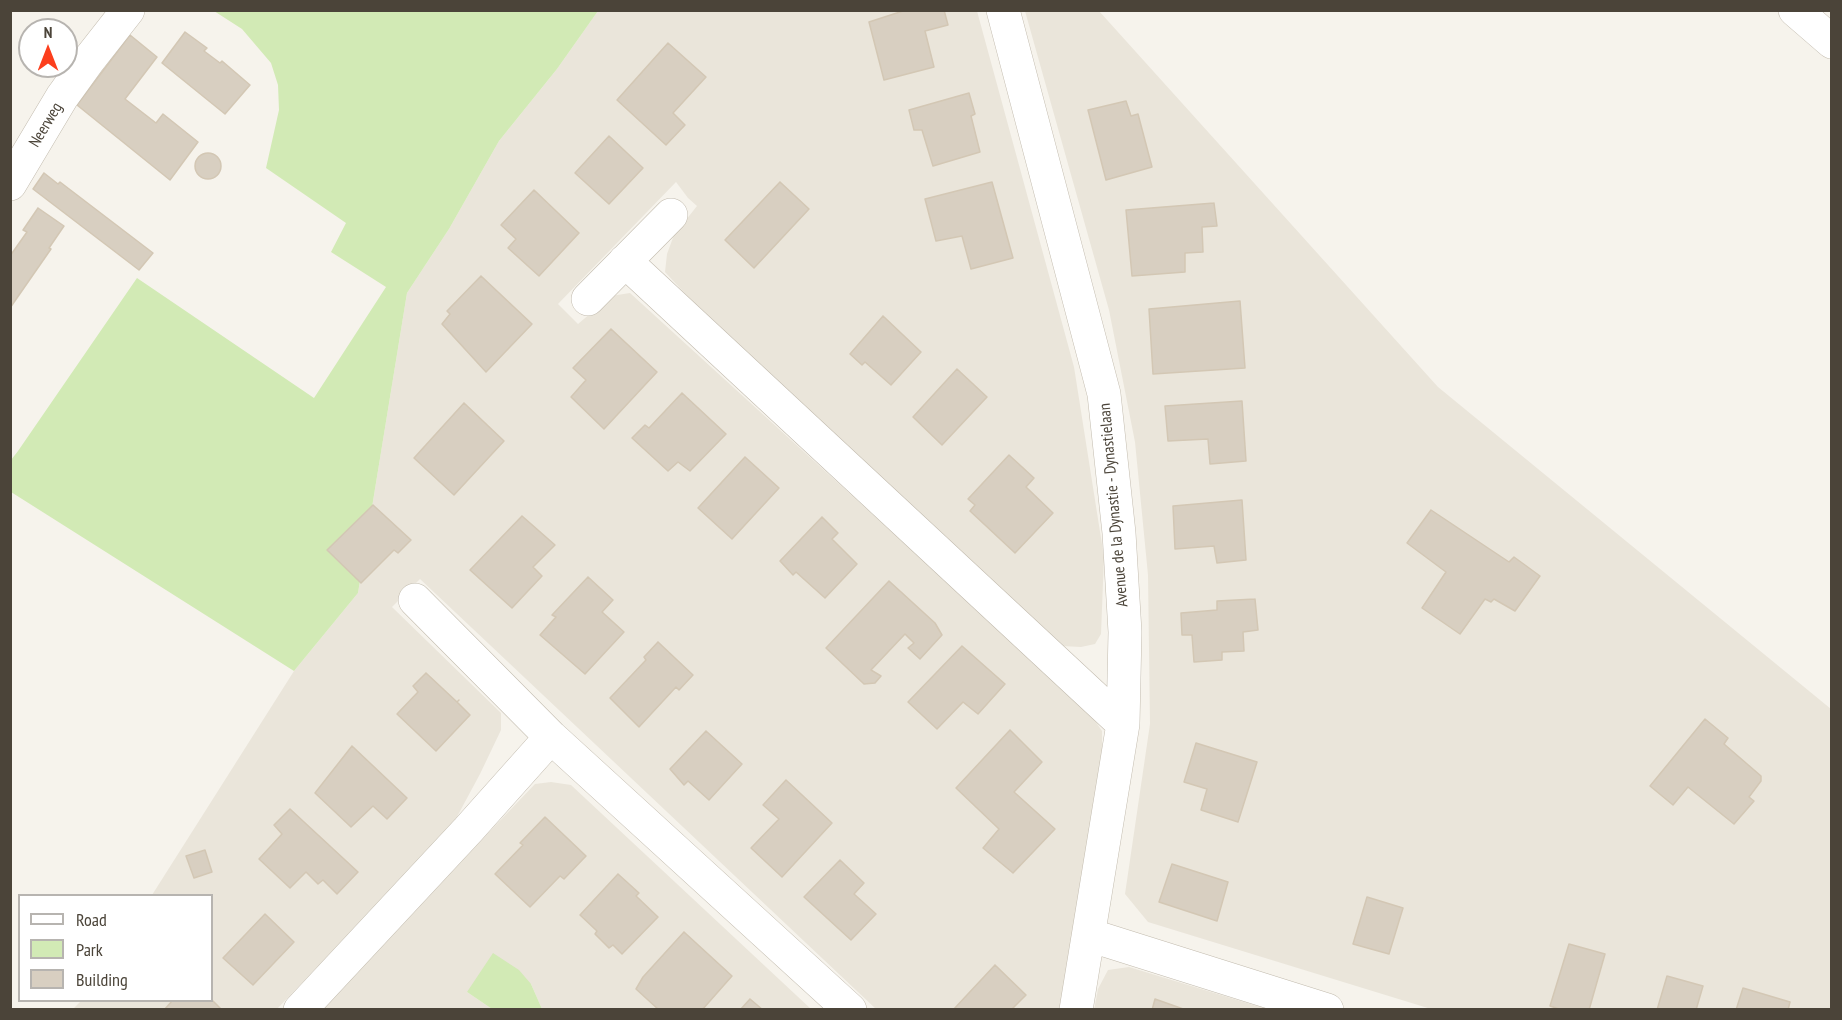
<!DOCTYPE html>
<style>
body{margin:0}
#map{position:relative;width:1842px;height:1020px;overflow:hidden;background:#f6f3ec;font-family:"PT Sans Narrow",sans-serif}
canvas{display:block}
.frame{position:absolute;inset:0;border:12px solid #4b4439;pointer-events:none}
.legend{position:absolute;left:18px;top:894px;width:195px;height:108px;box-sizing:border-box;background:#fff;border:2px solid #b7b4b0;margin:0;padding:8px 10px;list-style:none;font-size:18px;color:#4b4439}
.legend li{display:flex;align-items:center;gap:12px;height:30px}
.legend b{width:30px;border:2px solid #b7b4b0}
.north{position:absolute;left:18px;top:18px;width:60px;height:60px;box-sizing:border-box;background:#fff;border:2px solid #b7b4b0;border-radius:50%;rotate:0deg;font-size:16px;font-weight:700;line-height:24px;text-align:center;color:#4b4439}
.north::after{content:'';display:block;margin:auto;width:21px;height:27px;background:#fc3f1d;clip-path:polygon(50% 0,100% 100%,50% 72%,0 100%)}
</style>
<div id="map">
<canvas width="1842" height="1020"></canvas>
<div class="frame"></div>
<ul class="legend">
<li><b style="height:8px;background:#fff"></b>Road</li>
<li><b style="height:16px;background:#d2eab5"></b>Park</li>
<li><b style="height:16px;background:#d8cfc1"></b>Building</li>
</ul>
<div class="north">N</div>
</div>
<script>
const g = document.querySelector('canvas').getContext('2d');
g.lineJoin = 'round';
function fill(path, color) {
  g.fillStyle = color;
  g.fill(path, 'evenodd');
}
function shape(rows) {
  const path = new Path2D();
  for (const r of rows) {
    if (r.length === 3) {
      path.moveTo(r[0] + r[2], r[1]);
      path.arc(r[0], r[1], r[2], 0, 2 * Math.PI);
      continue;
    }
    path.moveTo(r[0], r[1]);
    for (let i = 2; i < r.length; i += 2) path.lineTo(r[i], r[i + 1]);
  }
  return path;
}
function trace(path, color, width, dash) {
  g.strokeStyle = color;
  g.lineWidth = width;
  g.lineCap = dash ? 'butt' : 'round';
  g.setLineDash(dash || []);
  g.stroke(path);
}
function drawText(font, color, halo, rows, align = 'center') {
  g.font = font + ' "PT Sans Narrow",sans-serif';
  g.lineWidth = 4.5;
  g.setLineDash([]);
  g.textBaseline = 'middle';
  g.strokeStyle = halo;
  g.fillStyle = color;
  for (const [text, x, y, turn = 0] of rows) {
    g.save();
    g.translate(x, y);
    g.rotate((+turn || 0) * Math.PI / 180);
    g.textAlign = isNaN(turn) ? turn : align;
    if (halo) g.strokeText(text, 0, 0);
    g.fillText(text, 0, 0);
    g.restore();
  }
}
const residential = shape([
 [598,11,977,11,1074,367,1104,557,1101,634,1095,644,1081,647,1062,646,692,301,665,272,667,254,674,235,697,206,688,198,676,182,558,304,578,324,611,296,630,293,1089,712,1102,731,1102,761,1060,1009,876,1009,420,579,392,607,501,713,501,730,480,774,452,826,277,1009,72,1010,81,1001,212,1000,212,896,152,895,294,671,358,593,407,293,449,229,499,141,557,69],
 [1025,11,1099,11,1438,387,1831,709,1831,1009,1431,1009,1148,922,1125,894,1150,724,1148,575,1135,442,1109,310],
 [551,782,571,785,811,1009,542,1009,531,984,467,992,492,1009,319,1010,535,784],
 [1129,967,1267,1009,1094,1010,1098,989,1108,970]
]);
const green = shape([
 [214,11,598,11,557,69,499,141,449,229,407,293,358,593,294,671,11,492,11,460,18,451,137,278,314,398,386,287,331,252,346,223,266,168,279,110,278,85,271,63,242,29],
 [493,953,519,970,531,984,542,1009,492,1009,467,992]
]);
const building = shape([
 [906,10,944,10,948,25,925,31,934,67,884,80,869,22,906,10],
 [185,32,207,48,204,51,220,63,222,61,250,85,225,114,162,63,185,32],
 [130,35,157,57,125,99,156,123,163,114,198,142,170,180,77,105,130,35],
 [668,43,706,77,673,113,685,125,666,145,617,100,668,43],
 [969,93,975,114,971,116,980,152,933,166,922,130,914,130,909,110,969,93],
 [1126,101,1131,116,1138,114,1152,167,1106,180,1088,110,1126,101],
 [609,136,643,168,609,204,575,173,609,136],
 [208,166,13],
 [44,173,58,184,60,182,153,253,139,270,33,189,44,173],
 [780,182,809,209,754,268,725,240,780,182],
 [992,182,1013,258,971,269,962,236,936,241,925,199,992,182],
 [534,190,579,233,539,276,508,248,516,239,501,225,534,190],
 [1214,203,1217,226,1202,227,1203,252,1185,253,1185,272,1132,276,1126,210,1214,203],
 [38,208,64,226,49,248,51,249,10,308,10,256,27,232,23,230,38,208],
 [481,276,532,324,486,372,442,324,450,314,447,311,481,276],
 [1240,301,1245,368,1153,374,1149,309,1240,301],
 [883,316,921,352,891,385,865,362,862,365,850,354,883,316],
 [611,329,657,372,604,429,571,397,586,380,573,368,611,329],
 [957,369,987,397,942,445,913,417,957,369],
 [682,393,726,434,690,471,678,462,668,471,632,438,645,425,649,428,682,393],
 [1242,401,1246,461,1210,464,1208,439,1168,441,1165,406,1242,401],
 [464,403,504,441,454,495,414,458,464,403],
 [1009,455,1034,478,1026,487,1053,513,1015,553,970,511,975,505,968,499,1009,455],
 [745,457,779,488,732,539,698,508,745,457],
 [1242,500,1246,560,1217,563,1214,546,1175,549,1173,506,1242,500],
 [373,505,411,540,398,553,394,550,361,583,327,550,373,505],
 [1431,510,1509,562,1514,557,1540,576,1515,611,1494,599,1491,602,1485,599,1460,634,1422,608,1446,572,1407,543,1431,510],
 [522,516,555,545,533,567,542,576,512,608,470,570,522,516],
 [822,517,838,533,832,539,857,564,825,598,796,572,793,575,780,561,822,517],
 [588,577,613,600,602,612,624,632,585,674,540,635,556,617,552,615,588,577],
 [889,581,935,623,942,635,920,659,908,648,914,643,905,634,871,670,881,676,875,683,864,684,826,648,889,581],
 [1255,599,1258,630,1243,632,1244,651,1222,652,1222,660,1194,662,1192,635,1182,635,1181,613,1217,610,1217,601,1255,599],
 [658,642,693,675,679,690,676,687,639,727,610,698,646,660,644,657,658,642],
 [962,646,1005,684,978,714,963,702,937,729,908,702,962,646],
 [426,673,457,702,459,700,457,702,470,715,436,751,397,714,418,692,413,686,426,673],
 [1705,719,1728,738,1724,744,1761,776,1761,781,1749,797,1754,801,1734,824,1688,787,1673,805,1650,786,1705,719],
 [1010,730,1042,762,1014,792,1055,829,1013,873,983,848,999,829,956,788,1010,730],
 [706,731,742,764,709,800,688,781,684,785,670,769,706,731],
 [1196,743,1257,762,1238,822,1201,810,1207,789,1184,782,1196,743],
 [352,746,407,798,387,819,373,806,351,827,315,793,352,746],
 [786,780,832,823,782,877,751,848,779,819,763,805,786,780],
 [290,809,358,872,337,894,323,880,318,884,306,872,290,888,259,859,282,834,274,825,290,809],
 [545,817,586,856,564,879,560,876,530,907,495,874,523,845,520,843,545,817],
 [205,850,212,872,194,878,186,856,205,850],
 [840,860,864,883,854,894,876,914,851,940,804,897,840,860],
 [1172,864,1228,882,1217,921,1159,902,1172,864],
 [618,874,639,893,636,896,658,917,622,954,613,945,609,948,595,934,597,931,580,915,618,874],
 [1367,897,1403,908,1389,954,1353,944,1367,897],
 [265,914,294,942,253,985,223,958,265,914],
 [684,932,732,976,702,1010,659,1010,636,989,643,977,684,932],
 [1569,944,1605,954,1589,1010,1562,1010,1550,1006,1569,944],
 [995,965,1026,995,1011,1010,953,1010,995,965],
 [1667,976,1703,986,1696,1010,1657,1010,1667,976],
 [1743,988,1790,1002,1788,1010,1736,1010,1743,988],
 [750,999,763,1010,740,1010,750,999],
 [1155,999,1186,1010,1152,1010,1155,999],
 [173,1000,212,1000,222,1010,164,1010,173,1000]
]);
const minor = shape([
 [1003,10,1104,394,1119,533,1125,632,1123,724,1076,1010],
 [1795,10,1832,42],
 [10,184,62,97,88,61,128,10],
 [625,261,1123,724],
 [588,299,671,215],
 [415,600,551,737,850,1010],
 [1089,935,1327,1010],
 [300,1010,468,830,551,737]
]);
const streetNames = [
 ["Neerweg",46,125,-59],
 ["Avenue de la Dynastie - Dynastielaan",1114,505,-95]
];
fill(residential, '#eae5da');
fill(green, '#d2eab5');
fill(building, '#d8cfc1');
trace(building, '#d3c7b4', 1.5);
trace(minor, '#c2bbae', 34);
trace(minor, '#fff', 33);
drawText('16px', '#4b4439', '#fff', streetNames);
</script>
